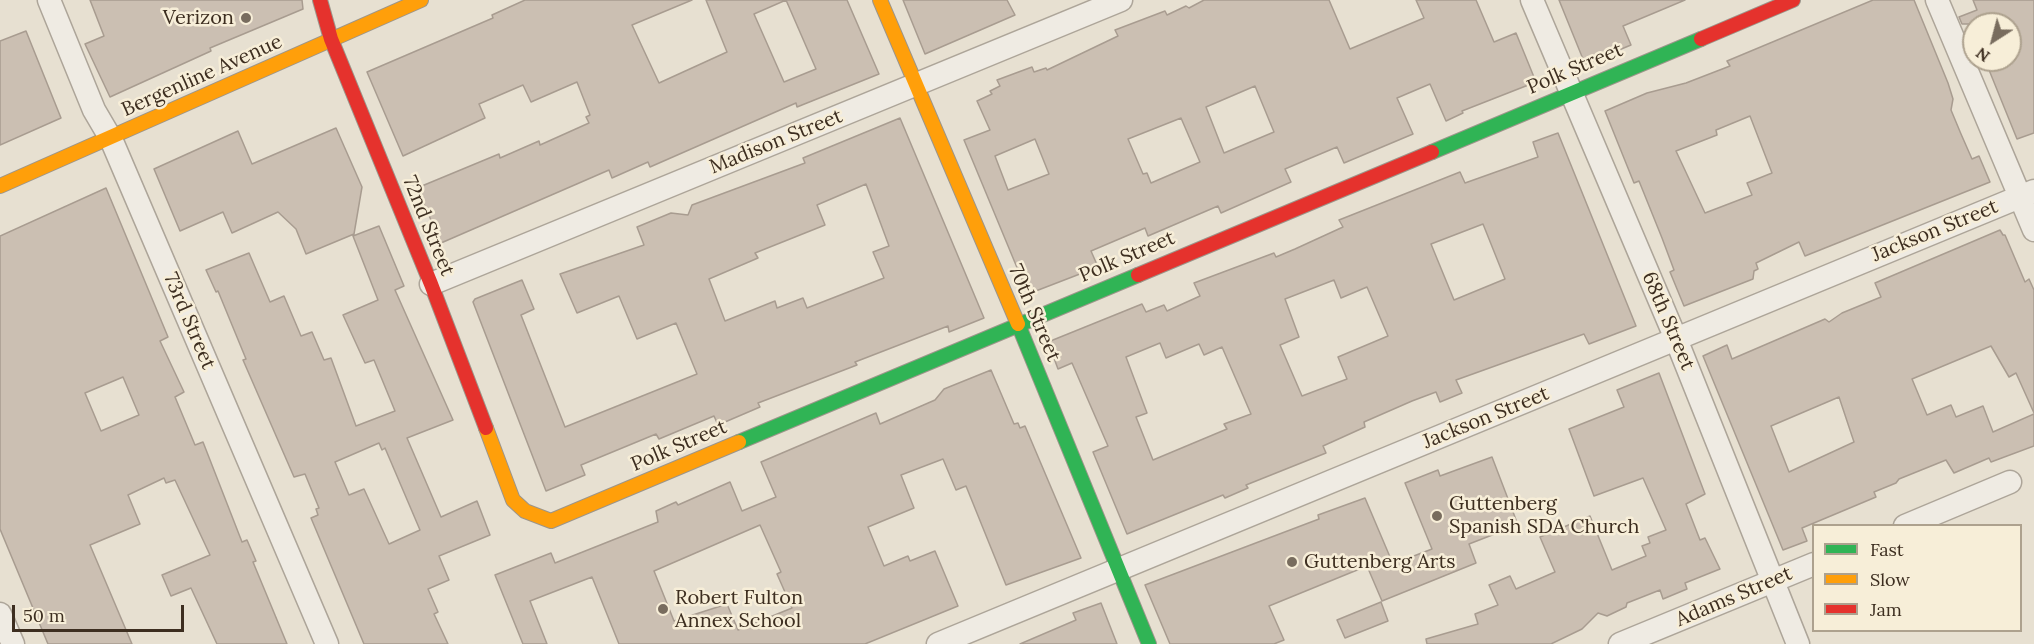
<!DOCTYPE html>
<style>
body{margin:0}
#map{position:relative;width:2034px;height:644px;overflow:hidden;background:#e7e0d1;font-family:Lora,serif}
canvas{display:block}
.legend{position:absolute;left:1812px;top:524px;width:210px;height:108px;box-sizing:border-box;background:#f7eed8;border:2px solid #ada18e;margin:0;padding:8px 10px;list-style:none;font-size:18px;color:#3d2e20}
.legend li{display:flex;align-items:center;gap:12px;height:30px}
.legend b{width:30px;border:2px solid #ada18e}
.north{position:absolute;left:1962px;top:12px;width:60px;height:60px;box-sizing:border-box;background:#f7eed8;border:2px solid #ada18e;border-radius:50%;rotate:216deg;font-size:16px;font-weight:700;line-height:24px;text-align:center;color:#3d2e20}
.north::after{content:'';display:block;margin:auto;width:21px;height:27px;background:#786c5e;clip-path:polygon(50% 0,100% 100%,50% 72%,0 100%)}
.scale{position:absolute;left:12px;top:605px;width:172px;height:27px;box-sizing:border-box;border:3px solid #3d2e20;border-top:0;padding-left:8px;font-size:18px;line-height:21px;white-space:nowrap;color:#3d2e20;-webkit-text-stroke:4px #f7eed8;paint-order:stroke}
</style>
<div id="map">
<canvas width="2034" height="644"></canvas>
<ul class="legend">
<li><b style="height:8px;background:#30b455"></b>Fast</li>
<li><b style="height:8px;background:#ff9f0a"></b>Slow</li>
<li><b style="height:8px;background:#e5322d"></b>Jam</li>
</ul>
<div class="north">N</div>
<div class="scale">50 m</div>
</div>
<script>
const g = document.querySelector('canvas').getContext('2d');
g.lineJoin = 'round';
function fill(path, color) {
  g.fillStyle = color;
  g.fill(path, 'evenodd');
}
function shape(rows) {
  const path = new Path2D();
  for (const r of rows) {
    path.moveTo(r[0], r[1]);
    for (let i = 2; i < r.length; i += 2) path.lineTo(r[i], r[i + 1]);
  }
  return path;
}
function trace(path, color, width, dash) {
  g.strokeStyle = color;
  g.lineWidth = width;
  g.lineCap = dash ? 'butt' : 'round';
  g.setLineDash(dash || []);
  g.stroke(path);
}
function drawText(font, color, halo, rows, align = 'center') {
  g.font = font + ' Lora,serif';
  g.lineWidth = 5;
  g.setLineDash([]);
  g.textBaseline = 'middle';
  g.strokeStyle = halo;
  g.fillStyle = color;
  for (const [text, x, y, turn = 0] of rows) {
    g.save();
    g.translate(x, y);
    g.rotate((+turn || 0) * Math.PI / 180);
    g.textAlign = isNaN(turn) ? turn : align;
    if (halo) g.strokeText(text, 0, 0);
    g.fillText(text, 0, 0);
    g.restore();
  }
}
const building = shape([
 [90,0,302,0,303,9,210,48,211,51,110,97,85,44,104,36,90,0],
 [525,0,692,0,632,25,659,83,727,52,706,0,786,0,754,14,784,82,816,69,786,0,847,0,879,74,797,107,796,103,650,167,648,162,612,178,609,170,441,243,417,188,499,154,500,158,539,141,540,145,589,123,586,117,590,115,577,82,531,102,523,85,479,104,485,118,403,156,367,72,493,18,492,15,525,0],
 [903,0,1007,0,1015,15,925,54,903,0],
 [1204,0,1329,0,1350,49,1424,18,1416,0,1476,0,1494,42,1516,33,1536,82,1462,111,1463,113,1446,121,1430,84,1397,98,1413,134,1344,163,1337,147,1306,160,1285,169,1291,182,1221,213,1218,206,1148,236,1145,228,1091,251,1098,267,1028,294,964,140,990,130,977,101,992,94,990,91,1000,86,997,80,1032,67,1034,72,1046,68,1047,70,1118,36,1115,30,1165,11,1167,15,1186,6,1189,8,1204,0],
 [1255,86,1274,132,1224,153,1206,107,1255,86],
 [1181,118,1200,162,1151,183,1147,173,1143,174,1128,139,1181,118],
 [1035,139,1049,174,1008,190,995,156,1035,139],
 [1559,0,1685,0,1623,26,1631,45,1585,64,1559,0],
 [1873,0,1914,0,1948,83,1953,99,1951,110,1961,134,1972,159,1979,156,1990,182,1805,256,1799,242,1756,263,1758,269,1754,271,1753,279,1684,306,1670,272,1674,270,1662,238,1639,181,1634,183,1605,111,1647,93,1686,83,1730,66,1727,61,1873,0],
 [1750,116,1772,173,1747,183,1752,195,1705,213,1676,151,1717,135,1716,130,1750,116],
 [1973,0,2034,0,2034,133,2017,139,1985,60,2010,60,2010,24,1962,24,1959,17,1977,10,1973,0],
 [26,31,61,118,0,145,0,41,26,31],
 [900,118,984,318,949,332,948,326,855,362,857,365,758,403,760,407,718,425,714,416,659,439,656,434,581,465,585,475,546,491,473,302,475,299,522,280,534,309,521,315,565,427,697,374,676,323,637,339,619,296,577,313,560,274,644,245,637,227,671,213,688,215,692,205,805,163,803,158,900,118],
 [866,184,889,246,873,252,884,278,807,308,803,298,777,308,775,301,725,321,709,279,758,258,755,253,825,225,817,205,866,184],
 [336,128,362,187,354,234,306,254,296,229,278,212,232,233,223,212,180,231,154,169,238,131,252,164,336,128],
 [1558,133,1636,326,1589,344,1584,334,1456,380,1462,393,1440,402,1436,392,1412,401,1364,422,1365,427,1323,446,1326,453,1246,485,1248,488,1225,498,1223,495,1127,534,1093,452,1108,446,1072,363,1058,369,1048,342,1142,304,1146,312,1164,305,1167,311,1200,296,1194,283,1274,253,1276,257,1295,249,1343,227,1339,220,1460,172,1465,183,1538,157,1533,142,1558,133],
 [1483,224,1505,279,1454,300,1431,244,1483,224],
 [1334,280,1341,298,1367,287,1388,336,1338,357,1347,379,1302,396,1280,345,1299,337,1285,299,1334,280],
 [1160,343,1166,358,1199,344,1204,355,1222,347,1251,414,1224,424,1227,429,1153,460,1136,417,1147,413,1126,357,1160,343],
 [106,188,168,337,160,341,184,392,175,397,195,445,203,442,242,542,247,540,256,561,253,562,287,644,217,644,191,588,171,596,162,575,210,555,175,480,166,483,164,478,128,495,140,524,90,545,132,644,48,644,0,529,0,236,106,188],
 [123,377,139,415,101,431,85,393,123,377],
 [379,226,404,286,395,290,453,420,407,438,441,517,477,501,490,535,439,556,449,580,428,589,438,612,434,614,448,644,364,644,311,518,318,515,316,509,319,508,305,474,294,477,243,360,246,359,218,291,216,292,206,270,249,253,270,302,284,296,301,336,312,332,324,360,331,358,356,426,395,411,374,360,365,363,343,315,378,300,353,236,379,226],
 [379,443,382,450,385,448,420,530,389,544,364,489,349,495,335,462,379,443],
 [2000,230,2003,235,2005,235,2025,282,2029,279,2034,290,2034,413,2016,373,2009,377,1991,346,1912,379,1927,415,1951,405,1956,417,1983,406,1993,432,2034,414,2034,446,1991,462,1989,458,1954,473,1946,460,1899,479,1896,483,1874,492,1876,497,1802,528,1807,541,1783,550,1703,356,1727,345,1732,359,1825,319,1829,322,1842,313,1881,297,1875,283,2000,230],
 [1839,397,1854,442,1789,472,1771,426,1839,397],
 [991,370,1014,424,1018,423,1020,428,1025,426,1081,558,1006,585,966,486,956,490,943,459,901,475,914,508,868,527,884,566,908,556,910,561,935,551,958,606,865,644,619,644,592,577,530,601,547,644,523,644,495,575,551,553,555,563,658,522,656,511,676,502,678,505,730,482,742,511,776,497,761,462,876,413,880,424,935,400,944,389,991,370],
 [760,525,781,572,777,574,792,608,738,630,727,604,674,621,654,571,760,525],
 [1659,373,1705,494,1686,504,1700,540,1705,538,1720,569,1685,583,1687,589,1663,599,1660,590,1627,603,1626,607,1607,616,1598,613,1582,629,1551,644,1427,644,1426,639,1478,624,1475,614,1498,605,1489,585,1510,576,1516,589,1555,572,1540,537,1590,516,1612,570,1646,556,1642,546,1650,543,1648,537,1666,530,1643,478,1594,496,1569,429,1624,407,1617,390,1659,373],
 [1492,457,1518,525,1469,544,1476,563,1382,601,1367,566,1269,606,1284,640,1274,644,1170,644,1145,585,1319,519,1318,515,1365,498,1393,564,1432,549,1405,483,1438,470,1440,476,1492,457],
 [1381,602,1388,621,1345,638,1337,620,1381,602],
 [1101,603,1117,644,1020,644,1076,620,1073,613,1101,603]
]);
const street = shape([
 [49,0,94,110,111,139,327,644],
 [1532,0,1676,339,1798,644],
 [1937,0,2034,230],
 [431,284,1121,0],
 [1905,526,2010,482],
 [0,614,13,644],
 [938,644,2034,191],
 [1620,644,1814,564]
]);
const fast = shape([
 [1432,152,1701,39],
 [1018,324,1149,644],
 [739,442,1138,275]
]);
const slow = shape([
 [880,0,1018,324],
 [0,186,421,0],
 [486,428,513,500,525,511,551,521,739,442]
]);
const jam = shape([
 [320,0,331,39,431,284,486,428],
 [1701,39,1793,0],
 [1138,275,1432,152]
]);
const markers = [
 [246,18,6,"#786c5e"],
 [1437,516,6,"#786c5e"],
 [1292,562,6,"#786c5e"],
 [663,609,6,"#786c5e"]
];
const poiNames = [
 ["Verizon",234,18,"right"],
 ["Guttenberg",1449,504],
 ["Spanish SDA Church",1449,527],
 ["Guttenberg Arts",1304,562],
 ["Robert Fulton",675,598],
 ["Annex School",675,621]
];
const streetNames = [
 ["Polk Street",1575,69,-23],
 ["Bergenline Avenue",202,76,-24],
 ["Madison Street",776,142,-22],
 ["72nd Street",428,226,68],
 ["Jackson Street",1935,231,-22],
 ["Polk Street",1127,257,-23],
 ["70th Street",1034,313,67],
 ["73rd Street",189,321,67],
 ["68th Street",1668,321,67],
 ["Jackson Street",1486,418,-22],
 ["Polk Street",679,446,-23],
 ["Adams Street",1734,597,-23]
];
fill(building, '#cbbfb2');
trace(building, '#a89c90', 1.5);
trace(street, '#ada599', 25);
trace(fast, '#9c958a', 16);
trace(slow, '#9c958a', 16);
trace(jam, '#9c958a', 16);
trace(street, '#efebe3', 22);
trace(fast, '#30b455', 14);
trace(slow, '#ff9f0a', 14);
trace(jam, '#e5322d', 14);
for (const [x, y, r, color] of markers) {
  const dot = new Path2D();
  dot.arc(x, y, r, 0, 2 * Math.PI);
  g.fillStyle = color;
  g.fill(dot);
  trace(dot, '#f7eed8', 2);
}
drawText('20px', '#3d2e20', '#f7eed8', poiNames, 'left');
drawText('20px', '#3d2e20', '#f7eed8', streetNames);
</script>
